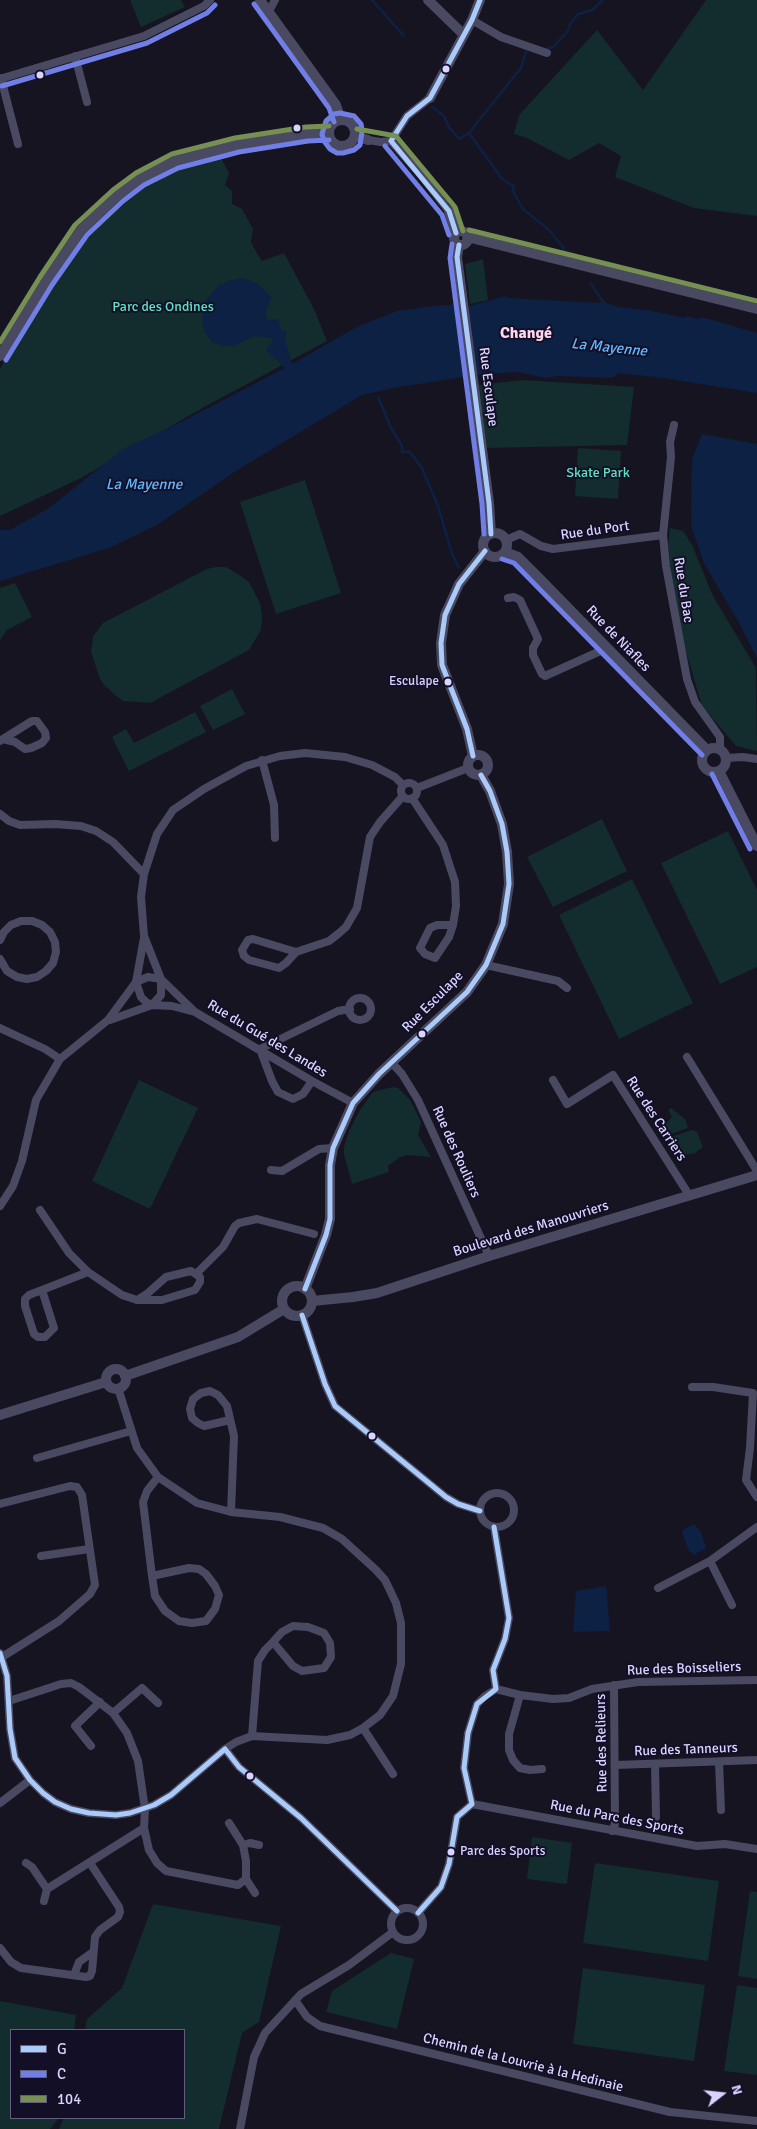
<!DOCTYPE html>
<meta charset="utf-8">
<style>
body{margin:0}
#map{position:relative;width:757px;height:2129px;overflow:hidden;background:#161421;font-family:Signika,sans-serif}
canvas{display:block}
.legend{position:absolute;left:10px;top:2029px;width:175px;height:90px;box-sizing:border-box;background:#130f26;border:1px solid #625e7d;margin:0;padding:6px 9px;list-style:none;font-size:15px;color:#d9d4ff}
.legend li{display:flex;align-items:center;gap:10px;height:25px}
.legend b{width:25px;border:1px solid #625e7d}
.north{position:absolute;left:697px;top:2069px;width:50px;height:50px;-webkit-text-stroke:4px #130f26;paint-order:stroke;rotate:74deg;font-size:14px;font-weight:700;line-height:20px;text-align:center;color:#d9d4ff}
.north::after{content:'';display:block;margin:auto;width:18px;height:22px;background:#d9d4ff;clip-path:polygon(50% 0,100% 100%,50% 72%,0 100%)}
</style>
<div id="map">
<canvas width="757" height="2129"></canvas>
<ul class="legend">
<li><b style="height:6px;background:#aacaf9"></b>G</li>
<li><b style="height:6px;background:#717ee5"></b>C</li>
<li><b style="height:6px;background:#768f53"></b>104</li>
</ul>
<div class="north">N</div>
</div>
<script>
const g = document.querySelector('canvas').getContext('2d');
g.lineJoin = 'round';
function fill(path, color) {
  g.fillStyle = color;
  g.fill(path, 'evenodd');
}
function shape(rows) {
  const path = new Path2D();
  for (const r of rows) {
    if (r.length === 3) {
      path.moveTo(r[0] + r[2], r[1]);
      path.arc(r[0], r[1], r[2], 0, 2 * Math.PI);
      continue;
    }
    path.moveTo(r[0], r[1]);
    for (let i = 2; i < r.length; i += 2) path.lineTo(r[i], r[i + 1]);
  }
  return path;
}
function trace(path, color, width, dash) {
  g.strokeStyle = color;
  g.lineWidth = width;
  g.lineCap = dash ? 'butt' : 'round';
  g.setLineDash(dash || []);
  g.stroke(path);
}
function drawText(font, color, halo, rows, align = 'center') {
  g.font = font + ' Signika,sans-serif';
  g.lineWidth = 4;
  g.setLineDash([]);
  g.textBaseline = 'middle';
  g.strokeStyle = halo;
  g.fillStyle = color;
  for (const [text, x, y, turn = 0] of rows) {
    g.save();
    g.translate(x, y);
    g.rotate((+turn || 0) * Math.PI / 180);
    g.textAlign = isNaN(turn) ? turn : align;
    if (halo) g.strokeText(text, 0, 0);
    g.fillText(text, 0, 0);
    g.restore();
  }
}
const green = shape([
 [130,0,181,0,185,7,141,27],
 [706,0,757,0,757,216,694,208,615,177,621,156,599,143,569,160,527,138,514,134,519,115,597,30,643,90],
 [220,156,229,173,225,185,232,191,232,204,242,209,253,229,251,242,258,255,262,261,284,253,314,309,327,341,206,406,81,478,0,516,0,369,54,275,74,245,123,195,139,184,183,163],
 [483,259,488,300,470,304,465,264],
 [523,380,634,387,627,445,484,448,477,385],
 [578,448,621,451,618,499,575,496],
 [305,480,341,593,276,614,240,502],
 [670,528,683,531,692,545,713,596,756,668,757,751,736,746,702,706,681,634,672,582,668,545],
 [216,567,226,567,241,576,249,582,260,603,262,616,261,630,249,650,150,703,123,701,114,694,104,685,100,679,91,652,93,636,103,623,207,569],
 [15,583,32,617,7,630,0,640,0,588],
 [232,689,245,714,213,730,200,706],
 [195,712,206,732,129,771,112,737,126,729,134,743],
 [602,819,627,871,553,907,527,857],
 [728,831,757,890,757,967,720,984,661,863],
 [632,879,693,1003,619,1039,559,915],
 [139,1080,198,1108,150,1209,92,1181],
 [393,1087,398,1088,410,1100,421,1122,418,1135,431,1157,407,1155,400,1157,388,1166,389,1172,352,1184,344,1154,344,1147,349,1131,360,1110,373,1092],
 [671,1108,685,1119,688,1128,663,1137,659,1134,658,1131,672,1117,668,1110],
 [692,1130,697,1132,703,1147,695,1153,680,1156,675,1145,674,1136],
 [532,1837,572,1843,567,1884,527,1879],
 [595,1863,719,1881,708,1961,583,1943],
 [750,1891,757,1892,757,1979,738,1976],
 [153,1904,281,1926,259,2022,242,2033,219,2129,59,2129,64,2118,184,2118,184,2030,85,2030,87,2019,122,1988],
 [391,1953,414,1959,397,2029,326,2012,332,1991],
 [583,1968,705,1985,694,2061,573,2044],
 [737,1985,757,1988,757,2075,724,2071],
 [0,2001,76,2015,74,2030,11,2030,11,2118,59,2118,50,2129,0,2129]
]);
const water = shape([
 [243,278,258,284,271,297,265,315,268,320,278,319,281,328,280,332,283,330,287,332,285,339,292,364,355,328,397,311,433,306,458,304,459,307,470,306,506,296,509,298,600,303,601,301,619,307,652,311,685,318,686,316,700,319,702,317,757,333,757,393,664,378,619,373,612,378,558,376,545,378,519,372,483,374,393,388,362,395,239,469,157,525,109,548,0,581,0,530,10,530,49,508,123,449,185,420,285,368,266,350,273,340,272,338,254,336,234,346,225,346,212,342,204,331,202,313,206,300,218,286,228,281],
 [702,434,757,444,757,658,738,621,705,565,691,526,692,459],
 [694,1524,701,1532,706,1548,694,1555,689,1551,682,1533,684,1529],
 [606,1586,610,1631,573,1632,576,1591]
]);
const stream = shape([
 [372,0,404,36],
 [544,50,553,47,568,31,570,24,578,14,592,10,603,0],
 [432,107,444,116,449,127,459,139,469,133,502,179,513,186,514,193,523,209,548,229,563,247,565,254],
 [469,133,521,68,527,49],
 [590,283,605,304],
 [378,397,391,428,402,446,402,452,410,452,422,468,438,506,452,554,459,568]
]);
const minor = shape([
 [269,11,275,0],
 [472,20,501,37,547,53],
 [75,56,87,102],
 [1,78,18,144],
 [0,79,144,36,204,6,210,0],
 [368,140,381,142,391,141],
 [391,141,421,175,449,211],
 [391,141,407,116,430,98],
 [674,425,670,442,671,457,663,535,666,566,687,679,695,702,720,737,720,750],
 [506,540,520,534,541,546,553,549,663,535],
 [508,598,514,597,520,600,538,639,533,648,533,655,542,674,545,676,607,648],
 [0,741,3,739,32,721,37,721,45,732,46,738,42,743,31,748,25,749,15,742,3,739],
 [726,758,743,757,757,759],
 [262,760,274,805,275,838],
 [409,791,8],
 [417,788,468,768],
 [412,798,443,845,455,882,456,906,453,925,449,937,435,958,425,954,420,948,430,928,437,925,453,925],
 [0,814,9,821,20,825,55,824,81,826,96,831,113,842,144,874],
 [0,940,4,932,11,925,21,921,32,921,42,925,50,932,55,942,56,952,53,963,46,971,37,977,27,979,17,977,7,971,0,959],
 [296,952,253,939,248,940,242,950,244,956,249,960,279,968,286,963,296,952,329,941,338,934,346,927,357,908,370,837,380,822,403,796],
 [486,965,558,981,567,988],
 [148,977,161,979,161,995,152,1005,146,1002,141,997,136,982,148,977],
 [360,1009,11],
 [195,1012,161,979,144,936,141,897,144,874,157,834,173,810,204,789,246,766,280,756,305,753,345,757,372,765,395,777,403,785],
 [110,1020,152,1005,172,1006,195,1012,312,1081,353,1103],
 [0,1028,45,1049,60,1059],
 [687,1057,757,1171],
 [391,1062,402,1074,418,1100,489,1256],
 [553,1080,567,1104,613,1075,689,1195],
 [312,1081,303,1094,293,1099,278,1092,272,1081,260,1049,338,1011,350,1009],
 [271,1170,282,1171,319,1149,333,1148],
 [0,1206,13,1186,22,1161,36,1100,60,1059,108,1020,136,982,144,938],
 [40,1210,69,1253,88,1272,122,1295,137,1300,162,1300,195,1290,200,1282,200,1277,191,1271,166,1277,148,1293,137,1300],
 [197,1273,223,1247,235,1226,239,1223,257,1219,314,1234],
 [42,1290,54,1328,45,1337,38,1337,34,1334,25,1306,25,1299,29,1295,42,1290,88,1272],
 [302,1315,325,1384,335,1406,446,1497,458,1504,480,1511],
 [692,1387,713,1387,753,1393,750,1448,746,1480,757,1497],
 [230,1420,204,1426,198,1423,192,1418,190,1409,193,1399,201,1393,210,1391,218,1395,227,1406,234,1436,231,1512],
 [37,1458,131,1431],
 [497,1510,17],
 [0,1504,70,1486,77,1487,82,1495,95,1585,90,1594,59,1621,2,1657],
 [41,1556,89,1549],
 [710,1561,732,1605],
 [152,1576,189,1568,199,1569,206,1574,215,1586,219,1595,215,1609,206,1621,192,1623,179,1621,165,1611,155,1596,152,1576,143,1502,147,1491,158,1477],
 [658,1588,710,1561,757,1527],
 [0,1653,7,1676,10,1729,15,1758,30,1780,43,1793,55,1802,71,1809,89,1813,116,1815,130,1813,154,1805,171,1795,225,1749,236,1742,252,1736,327,1740,350,1735,363,1728,380,1715,393,1696,401,1664,401,1623,396,1603,385,1580,376,1570,342,1539,323,1528,280,1517,231,1512,197,1503,158,1477,137,1448,118,1388],
 [496,1689,520,1695,553,1699,569,1698,592,1689,638,1682,757,1680],
 [520,1695,509,1734,509,1750,513,1760,520,1768,530,1770,542,1769],
 [9,1701,61,1684,71,1683,79,1687,113,1713,127,1733,138,1761,145,1809,144,1828,149,1850,157,1863,166,1871,238,1885,246,1879,246,1861,243,1845,250,1843,259,1845],
 [113,1713,142,1688,158,1703],
 [363,1728,393,1774],
 [252,1736,258,1661,265,1650,273,1642,282,1632,293,1626,308,1627,324,1633,330,1643,331,1657,324,1668,302,1671,293,1666,273,1642],
 [91,1746,75,1726,100,1702],
 [225,1749,239,1767,301,1818,397,1911],
 [719,1762,721,1810],
 [655,1764,656,1817],
 [615,1765,757,1760],
 [0,1803,30,1780],
 [472,1804,464,1768,468,1733,477,1704,485,1696,496,1689,493,1670,505,1639,509,1618,494,1527],
 [472,1804,697,1846,725,1844,757,1849],
 [229,1823,243,1845],
 [612,1831,615,1824,614,1685],
 [26,1863,32,1867,47,1889,144,1828],
 [246,1879,255,1893],
 [44,1901,47,1889],
 [407,1924,16],
 [418,1913,441,1887,449,1864,457,1817,472,1804],
 [0,1948,11,1962,21,1968,86,1977,90,1976,92,1971,95,1937,100,1930,118,1917,120,1912,119,1907,90,1863],
 [74,1975,79,1962,93,1952],
 [295,2000,307,2017,320,2026,670,2112,757,2121],
 [240,2129,254,2057,265,2033,301,1994,349,1965,393,1932]
]);
const tertiary = shape([
 [260,0,336,105,341,120],
 [428,0,463,34],
 [430,98,472,20,480,0],
 [342,133,13],
 [355,136,368,140],
 [449,211,456,233],
 [461,238,7],
 [467,237,757,309],
 [459,245,457,257,489,503,491,534],
 [0,356,46,281,81,230,118,195,140,179,175,161,237,145,307,134,329,133],
 [495,545,12],
 [505,552,518,557,541,580,707,750],
 [714,760,12],
 [478,765,10],
 [473,756,467,729,442,665,441,643,445,615,459,584,485,551],
 [719,771,757,846],
 [297,1301,15],
 [305,1289,326,1235,330,1219,330,1165,333,1148,353,1103,379,1074,467,992,486,965,503,924,509,884,507,852,502,824,490,791,481,775],
 [312,1301,353,1297,377,1293,489,1256,757,1175],
 [116,1379,10],
 [125,1376,238,1337,284,1309],
 [0,1415,106,1382]
]);
const bus1 = shape([
 [391,141,407,116,430,98,472,20,480,0],
 [391,141,449,211,456,233],
 [459,245,457,257,489,503,491,534],
 [473,756,467,729,442,665,441,643,445,615,459,584,485,551],
 [305,1289,326,1235,330,1219,330,1165,333,1148,353,1103,379,1074,467,992,486,965,503,924,509,884,507,852,502,824,490,791,481,775],
 [302,1315,325,1384,335,1406,446,1497,458,1504,480,1511],
 [0,1653,7,1676,10,1729,15,1758,30,1780,43,1793,55,1802,71,1809,89,1813,116,1815,130,1813,154,1805,171,1795,225,1749],
 [225,1749,239,1767,301,1818,397,1911],
 [472,1804,464,1768,468,1733,477,1704,496,1689,493,1670,505,1639,509,1618,494,1527],
 [418,1913,441,1887,449,1864,457,1817,472,1804]
]);
const bus2 = shape([
 [254,4,329,108,334,122],
 [2,86,147,43,207,13,215,5],
 [362,130,361,124,354,116,340,113,334,114,326,121,322,134,324,141,330,149,337,153,343,153,354,150,360,145,362,132],
 [385,146,442,215,449,235],
 [452,244,450,258,482,504,484,534],
 [6,360,52,285,87,235,123,201,144,185,178,168,239,152,308,141,329,140],
 [502,559,514,563,702,755],
 [712,774,750,849]
]);
const bus3 = shape([
 [357,129,396,136,455,207,463,231],
 [469,230,757,301],
 [0,342,40,277,75,225,113,190,136,173,172,154,235,138,306,127,329,126]
]);
const markers = [
 [446,69,4.5,"#d9d4ff"],
 [40,75,4.5,"#d9d4ff"],
 [297,128,4.5,"#d9d4ff"],
 [448,682,4.5,"#d9d4ff"],
 [422,1034,4.5,"#d9d4ff"],
 [372,1436,4.5,"#d9d4ff"],
 [250,1776,4.5,"#d9d4ff"],
 [451,1852,4.5,"#d9d4ff"]
];
const busNames = [
 ["Esculape",439,682],
 ["Parc des Sports",460,1852,"left"]
];
const parkNames = [
 ["Parc des Ondines",163,307],
 ["Skate Park",598,473]
];
const streetNames = [
 ["Rue Esculape",488,387,83],
 ["Rue du Port",595,531,-8],
 ["Rue du Bac",683,590,81],
 ["Rue de Niafles",618,639,46],
 ["Rue Esculape",433,1002,-45],
 ["Rue du Gué des Landes",267,1039,31],
 ["Rue des Carriers",656,1119,57],
 ["Rue des Rouliers",456,1152,66],
 ["Boulevard des Manouvriers",531,1229,-17],
 ["Rue des Boisseliers",684,1669,-2],
 ["Rue des Relieurs",602,1743,-91],
 ["Rue des Tanneurs",686,1750,-2],
 ["Rue du Parc des Sports",617,1818,11],
 ["Chemin de la Louvrie à la Hedinaie",523,2063,14]
];
const waterNames = [
 ["La Mayenne",609,348,6],
 ["La Mayenne",144,485]
];
const quarterNames = [
 ["Changé",526,334]
];
fill(green, '#132c2d');
fill(water, '#0d2144');
trace(stream, '#0d2144', 2.5);
trace(minor, '#4a4962', 8);
trace(tertiary, '#4a4962', 10);
trace(bus1, '#aacaf9', 5);
trace(bus2, '#717ee5', 5);
trace(bus3, '#768f53', 5);
for (const [x, y, r, color] of markers) {
  const dot = new Path2D();
  dot.arc(x, y, r, 0, 2 * Math.PI);
  g.fillStyle = color;
  g.fill(dot);
  trace(dot, '#130f26', 2);
}
drawText('13px', '#d9d4ff', '#130f26', busNames, 'right');
drawText('14px', '#5fe0c0', '#130f26', parkNames);
drawText('14px', '#d9d4ff', '#130f26', streetNames);
drawText('italic 15px', '#62b6ff', '#130f26', waterNames);
drawText('bold 16px', '#ffd6f0', '#130f26', quarterNames);
</script>
